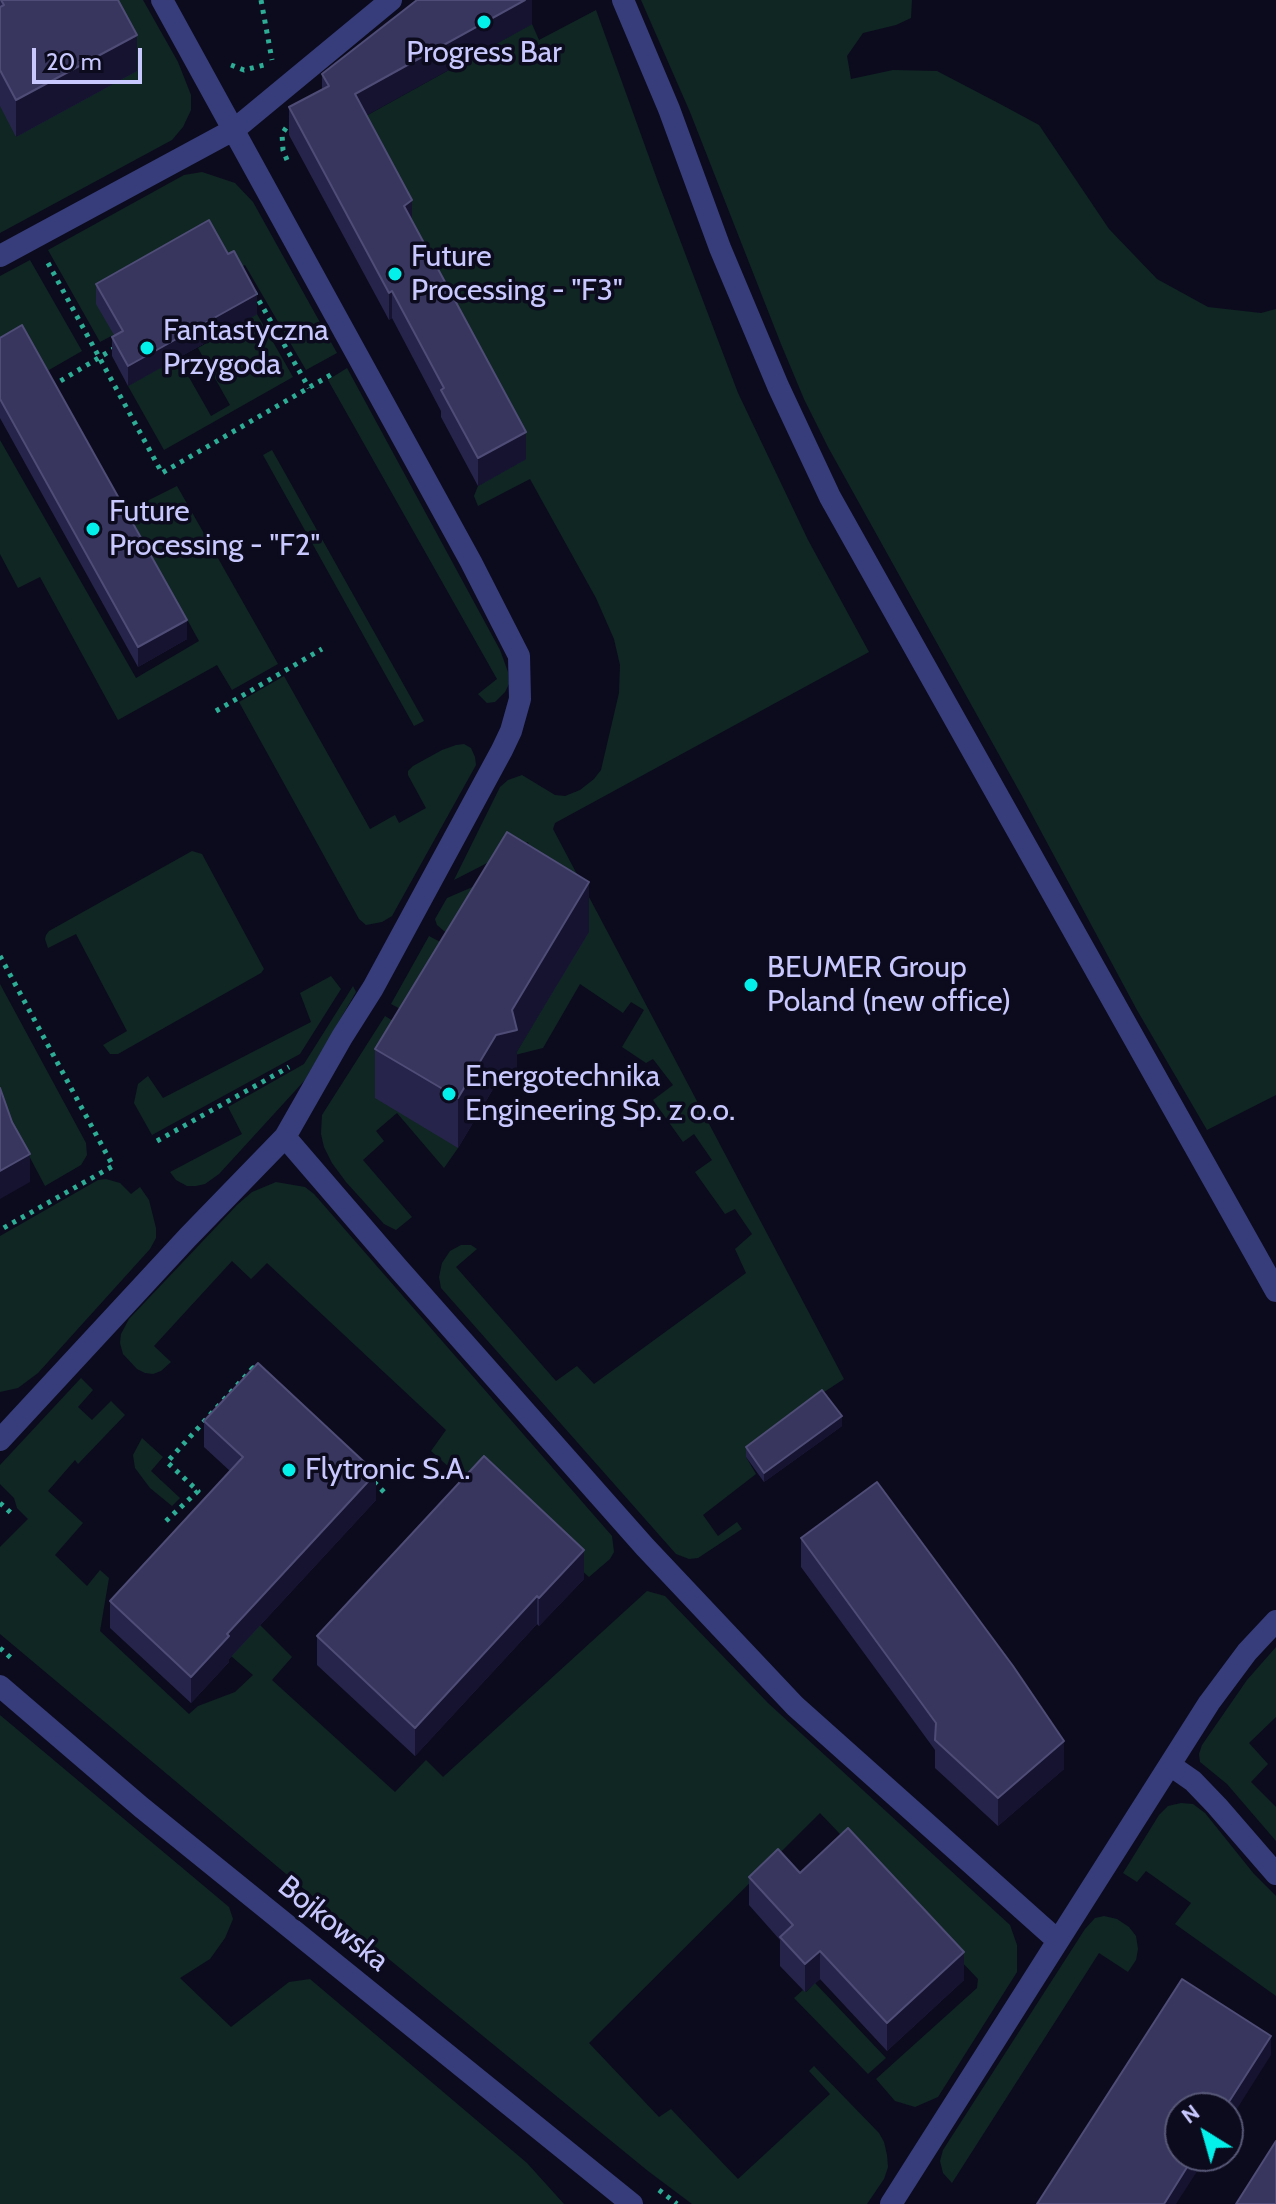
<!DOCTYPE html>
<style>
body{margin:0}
#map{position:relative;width:1276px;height:2204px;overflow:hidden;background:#0c0b1d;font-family:Cabin,sans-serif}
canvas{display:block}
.north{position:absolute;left:1164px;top:2092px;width:80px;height:80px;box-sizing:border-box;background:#0c0b1d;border:2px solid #575777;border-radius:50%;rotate:323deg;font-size:22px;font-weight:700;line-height:32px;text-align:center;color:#c8c8ff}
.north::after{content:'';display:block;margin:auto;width:28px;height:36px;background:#02f0e9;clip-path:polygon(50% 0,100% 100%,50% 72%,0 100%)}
.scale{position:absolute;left:32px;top:48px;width:110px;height:36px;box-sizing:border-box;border:4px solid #c8c8ff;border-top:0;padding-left:10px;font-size:24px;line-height:28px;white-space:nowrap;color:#c8c8ff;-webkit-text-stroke:6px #0c0b1d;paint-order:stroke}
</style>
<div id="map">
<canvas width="1276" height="2204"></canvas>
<div class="north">N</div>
<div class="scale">20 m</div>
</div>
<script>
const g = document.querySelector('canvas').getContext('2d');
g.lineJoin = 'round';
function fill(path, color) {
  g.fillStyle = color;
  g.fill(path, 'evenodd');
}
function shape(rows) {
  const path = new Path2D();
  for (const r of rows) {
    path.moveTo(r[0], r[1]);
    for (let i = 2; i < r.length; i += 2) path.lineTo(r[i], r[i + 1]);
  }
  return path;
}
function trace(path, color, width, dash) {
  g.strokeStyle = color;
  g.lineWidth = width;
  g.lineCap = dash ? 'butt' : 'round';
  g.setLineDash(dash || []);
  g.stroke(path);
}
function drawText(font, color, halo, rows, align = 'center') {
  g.font = font + ' Cabin,sans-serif';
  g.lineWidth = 7;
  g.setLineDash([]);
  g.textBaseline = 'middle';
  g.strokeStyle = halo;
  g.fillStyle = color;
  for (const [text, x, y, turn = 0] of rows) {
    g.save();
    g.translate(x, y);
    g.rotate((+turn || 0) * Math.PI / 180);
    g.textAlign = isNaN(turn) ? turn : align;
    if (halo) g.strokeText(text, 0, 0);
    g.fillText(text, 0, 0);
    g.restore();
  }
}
const green = shape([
 [0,0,143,0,178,62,191,95,191,110,183,127,172,140,0,233],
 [641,0,912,0,911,18,896,25,863,33,847,56,851,79,893,70,937,71,1002,105,1039,125,1109,229,1157,279,1208,307,1261,313,1276,309,1276,1095,1207,1130,1137,1010,1022,796,828,447,804,399,781,344,690,112],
 [596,10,658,182,738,393,808,540,869,652,555,823,553,829,844,1379,821,1394,746,1457,756,1474,703,1515,718,1536,737,1522,742,1529,698,1558,689,1559,676,1554,441,1288,439,1277,442,1263,450,1251,461,1245,471,1245,477,1249,456,1267,556,1381,577,1366,594,1384,746,1273,735,1249,752,1234,735,1209,725,1214,695,1172,712,1160,694,1134,683,1142,653,1100,673,1085,653,1059,646,1063,622,1047,644,1010,631,1002,623,1013,580,984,543,1048,515,1055,589,931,468,945,444,931,437,925,435,919,447,898,498,876,530,852,528,842,454,880,500,787,508,780,522,775,555,795,565,796,580,790,594,779,601,770,619,693,620,665,614,639,596,598,530,479,478,506,474,496,478,486,526,459,355,122,532,24,539,40],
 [202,172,235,183,253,202,337,353,306,370,245,265,100,342,48,250,184,175],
 [30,260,82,351,42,374,0,347,0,276],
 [257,314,293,377,164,450,128,386,178,358,211,416,230,405,198,348],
 [347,368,500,650,508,672,509,684,505,692,495,702,487,703,478,694,497,679,328,380],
 [0,440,136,678,199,641,127,511,177,486,278,664,232,690,217,665,118,720,40,577,18,588,0,554],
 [272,450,424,721,414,726,263,455],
 [284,676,370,829,395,815,399,823,426,808,408,775,408,771,413,766,442,750,456,745,464,744,471,748,475,757,476,765,392,916,382,922,366,925,359,919,239,702],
 [192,851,202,854,264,969,261,973,118,1054,110,1054,103,1045,127,1031,76,934,48,948,45,939,46,935,49,931],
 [429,936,463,954,422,1021,391,1004],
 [331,976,341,989,300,1054,152,1135,134,1103,138,1084,148,1076,163,1098,311,1022,300,993],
 [0,984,86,1143,87,1155,81,1165,45,1186,0,1101],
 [353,986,356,992,305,1080,219,1174,205,1184,196,1186,187,1186,176,1180,170,1172,242,1134,228,1107,304,1064],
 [385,1016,414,1034,458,1148,444,1168,397,1113,376,1131,384,1141,363,1160,412,1217,396,1230,384,1224,346,1182,332,1163,324,1147,321,1134,322,1115],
 [106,1179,120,1183,131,1194,140,1187,149,1200,156,1228,156,1238,150,1249,38,1373,18,1388,0,1392,0,1236,98,1180],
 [276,1182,305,1187,314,1194,612,1536,614,1552,610,1559,589,1577,571,1561,479,1462,461,1478,431,1451,446,1430,267,1263,251,1279,232,1261,154,1346,171,1362,161,1371,153,1374,145,1373,137,1369,123,1354,120,1343,121,1334,129,1319,237,1205,252,1192],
 [81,1378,93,1390,78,1407,92,1420,111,1401,125,1415,78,1464,75,1460,48,1491,83,1523,55,1555,87,1586,100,1570,109,1578,100,1631,189,1714,198,1706,235,1692,253,1675,231,1656,260,1625,292,1657,272,1680,395,1792,426,1760,443,1777,647,1591,665,1596,768,1703,1010,1925,1017,1945,1017,1972,938,2097,915,2107,895,2101,876,2079,977,1988,978,1979,820,1813,589,2043,659,2117,671,2109,738,2179,830,2094,809,2071,814,2066,879,2133,884,2142,887,2155,888,2167,884,2179,867,2204,692,2204,648,2171,335,1915,0,1634,0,1547,28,1519,17,1508,14,1498,0,1484,0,1465],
 [142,1438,163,1457,151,1471,180,1498,172,1506,150,1488,135,1468,133,1455],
 [1276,1647,1276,1717,1249,1743,1268,1764,1251,1782,1276,1807,1276,1841,1227,1784,1200,1762,1199,1754,1202,1745,1247,1680],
 [0,1715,229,1907,233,1919,225,1938,210,1959,180,1978,231,2027,289,1982,310,1979,527,2163,564,2204,0,2204],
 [1181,1803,1193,1804,1205,1813,1254,1874,1276,1896,1276,1996,1175,1924,1191,1903,1146,1871,1137,1882,1123,1873,1159,1815,1168,1806],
 [1104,1916,1117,1919,1129,1927,1136,1936,1138,1949,1136,1960,1128,1972,1099,1953,952,2183,943,2173,940,2161,943,2150,1085,1929,1095,1918],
 [815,1983,886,2058,868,2074,794,1998,803,1990,806,1992]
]);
const path = shape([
 [261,0,272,60],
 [231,65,244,70,264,65],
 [286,128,282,134,283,150,287,160],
 [48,263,162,473,334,373],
 [254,292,309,388],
 [52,386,115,348],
 [216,711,322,649],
 [0,956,113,1166,0,1230],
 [157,1141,289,1067],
 [374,1482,387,1495],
 [0,1503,11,1513],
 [166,1521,198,1491,167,1462,253,1368,256,1371],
 [0,1648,11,1658],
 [659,2190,677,2204]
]);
const service = shape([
 [623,0,669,109,720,248,778,386,830,497,1276,1291],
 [0,256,235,129,391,0],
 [285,1137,397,1267,645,1547,795,1706,1057,1940],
 [0,1440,188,1237,285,1137,342,1037,373,988,502,750,511,731,520,699,519,656,471,562,162,0],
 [1170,1765,1193,1781,1217,1806,1276,1874],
 [891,2204,1209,1703,1247,1652,1276,1621]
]);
const tertiary = shape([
 [0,1686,141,1807,632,2204]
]);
const wall = shape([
 [0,0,118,0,137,71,16,137,0,106],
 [532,0,532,24,366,115,412,222,526,459,478,486,441,417,441,411,392,318,389,320,289,135,289,107,322,90,322,74],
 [96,284,257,314,128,386,112,356,112,337,114,335,96,304],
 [0,338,187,639,138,667,0,418],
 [589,932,517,1051,517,1080,496,1084,458,1148,375,1098,375,1049],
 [204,1421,376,1500,229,1659,229,1662,191,1703,110,1628,110,1601,230,1471,204,1447],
 [842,1426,764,1482,746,1457,746,1447],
 [801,1538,1064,1769,998,1826,935,1768,935,1750,801,1567],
 [584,1579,539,1626,537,1624,415,1756,317,1665,317,1636],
 [800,1873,964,1980,887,2051,820,1979,805,1992,780,1966,780,1940,749,1905,749,1877]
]);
const shadedWall = shape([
 [525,0,532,0,532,24,355,122,355,94],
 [137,35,137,71,16,137,16,100],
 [412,200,412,228,404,206],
 [392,291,392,318,389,320,389,293],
 [257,294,257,314,128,386,128,366],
 [526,432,526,459,478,486,478,458],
 [187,620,187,639,138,667,138,647],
 [589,882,589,932,517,1051,517,1080,496,1084,458,1148,458,1098],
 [30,1154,30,1182,0,1199,0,1171],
 [842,1416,842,1426,764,1482,764,1473],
 [376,1473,376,1500,229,1659,229,1662,191,1703,191,1677,227,1634],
 [584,1550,584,1579,539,1626,539,1598],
 [537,1596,537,1624,415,1756,415,1728],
 [1064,1741,1064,1769,998,1826,998,1798],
 [820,1951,820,1979,805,1992,805,1964],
 [964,1952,964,1980,887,2051,887,2023],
 [1271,2036,1271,2055,1228,2123,1228,2108,1225,2108],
 [1194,2156,1207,2156,1176,2204,1164,2204]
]);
const building = shape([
 [1,0,118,0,137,35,16,100,0,70,0,7,4,5,1,0],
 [417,0,525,0,355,94,412,200,404,206,526,432,478,458,441,390,444,388,392,291,389,293,289,107,329,86,322,74,417,0],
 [209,220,228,254,234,251,257,294,128,366,112,337,123,331,96,284,209,220],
 [22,325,187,620,138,647,0,399,0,338,22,325],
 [507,832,589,882,512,1010,517,1030,496,1035,458,1098,375,1049,507,832],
 [0,1088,12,1122,30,1154,0,1171,0,1088],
 [258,1363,376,1473,227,1634,229,1636,191,1677,110,1601,243,1457,204,1421,258,1363],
 [822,1390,842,1416,764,1473,746,1447,822,1390],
 [484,1456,584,1550,539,1598,537,1596,415,1728,317,1636,484,1456],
 [877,1482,1013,1666,1064,1741,998,1798,935,1740,936,1723,801,1538,877,1482],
 [848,1828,964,1952,887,2023,820,1951,805,1964,780,1937,793,1925,749,1877,778,1849,800,1873,848,1828],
 [1182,1979,1271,2036,1225,2108,1180,2108,1180,2156,1194,2156,1164,2204,1037,2204,1182,1979],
 [1276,2141,1276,2204,1236,2204,1276,2141]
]);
const markers = [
 [484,22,8,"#02f0e9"],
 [395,274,8,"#02f0e9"],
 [147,348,8,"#02f0e9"],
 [93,529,8,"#02f0e9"],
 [751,985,8,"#02f0e9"],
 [449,1094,8,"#02f0e9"],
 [289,1470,8,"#02f0e9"]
];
const poiNames = [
 ["Progress Bar",484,53,"center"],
 ["Future",411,257],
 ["Processing - \"F3\"",411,291],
 ["Fantastyczna",163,331],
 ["Przygoda",163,365],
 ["Future",109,512],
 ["Processing - \"F2\"",109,546],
 ["BEUMER Group",767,968],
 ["Poland (new office)",767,1002],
 ["Energotechnika",465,1077],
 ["Engineering Sp. z o.o.",465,1111],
 ["Flytronic S.A.",305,1470]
];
const streetNames = [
 ["Bojkowska",333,1924,39]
];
fill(green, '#0f2623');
trace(path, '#2dad95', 5, [4, 6]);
trace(service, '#373d7b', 22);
trace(tertiary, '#373d7b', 22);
fill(wall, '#27244b');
fill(shadedWall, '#151330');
fill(building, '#38365e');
trace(building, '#4f4d77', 2);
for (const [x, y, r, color] of markers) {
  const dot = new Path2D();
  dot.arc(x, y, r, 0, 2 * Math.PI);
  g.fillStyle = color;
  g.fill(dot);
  trace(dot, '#0c0b1d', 3);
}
drawText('30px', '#c8c8ff', '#0c0b1d', poiNames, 'left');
drawText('30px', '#c8c8ff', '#0c0b1d', streetNames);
</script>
